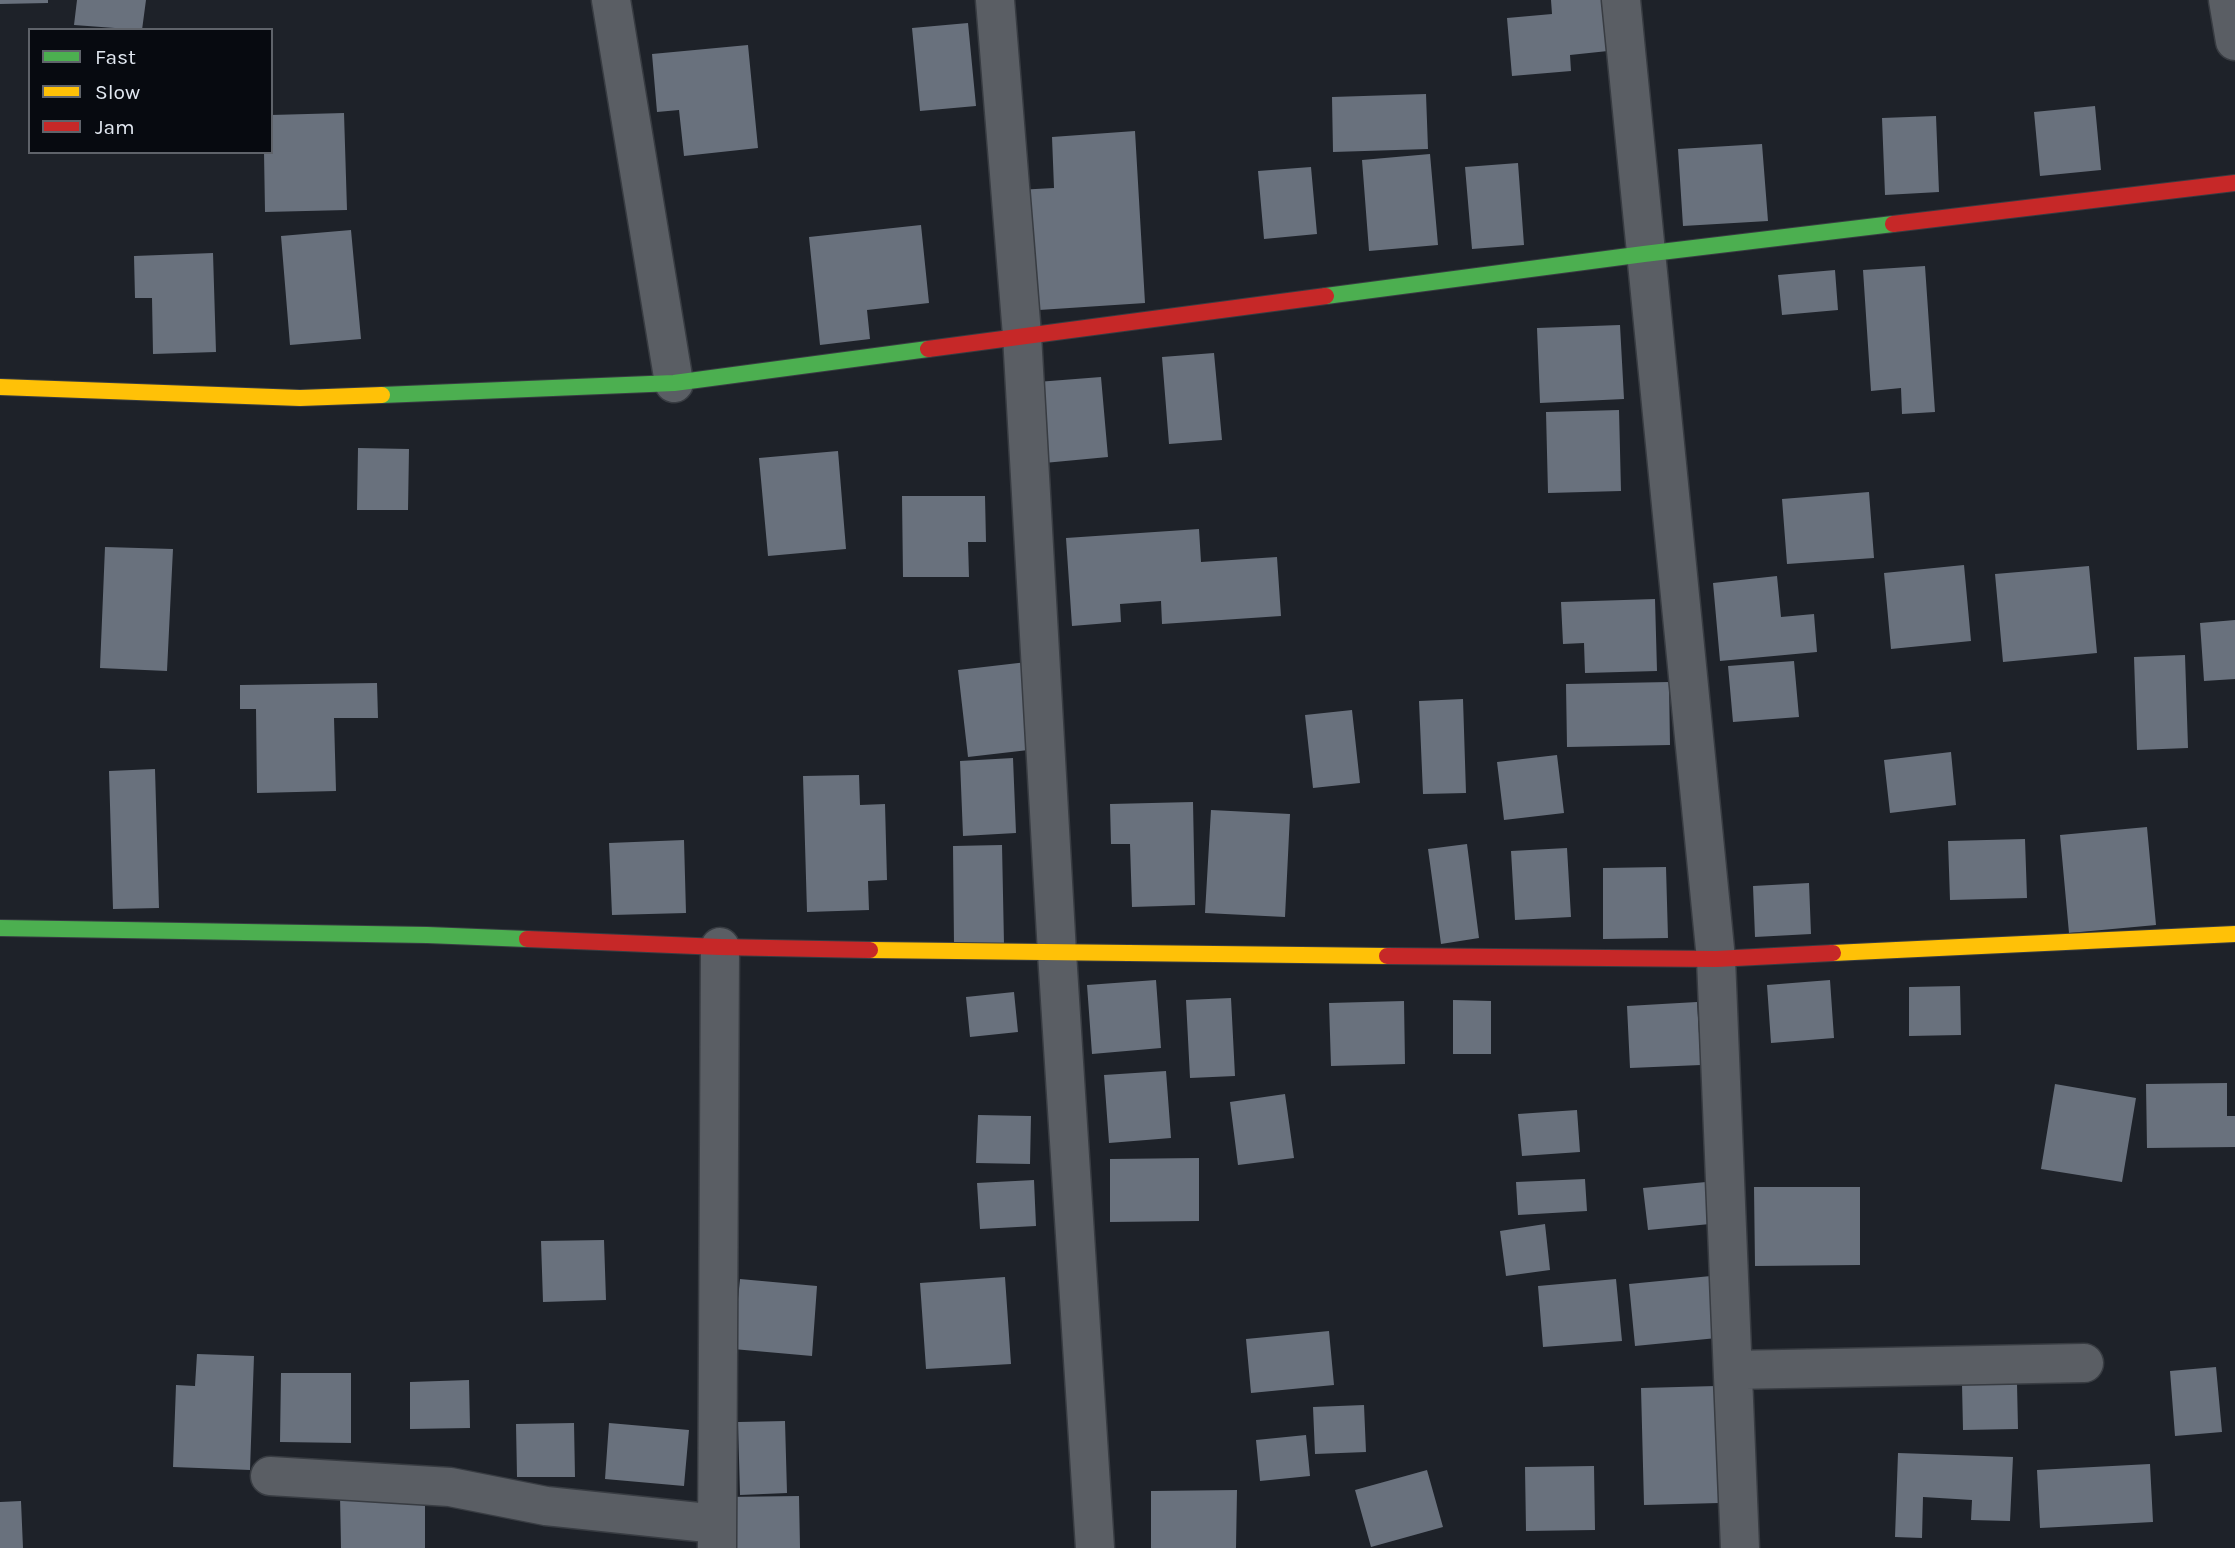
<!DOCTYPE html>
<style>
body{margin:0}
#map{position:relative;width:2235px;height:1548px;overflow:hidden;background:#1e2229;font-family:Karla,sans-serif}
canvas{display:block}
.legend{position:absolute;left:28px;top:28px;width:245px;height:126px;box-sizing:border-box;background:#070a10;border:2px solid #5f636a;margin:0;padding:9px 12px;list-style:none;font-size:21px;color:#e2e8f1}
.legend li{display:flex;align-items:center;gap:14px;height:35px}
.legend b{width:35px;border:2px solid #5f636a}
</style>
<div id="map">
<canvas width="2235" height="1548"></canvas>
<ul class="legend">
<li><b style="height:9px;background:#4caf50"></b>Fast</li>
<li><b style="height:9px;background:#ffc107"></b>Slow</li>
<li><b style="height:9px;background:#c62828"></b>Jam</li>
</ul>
</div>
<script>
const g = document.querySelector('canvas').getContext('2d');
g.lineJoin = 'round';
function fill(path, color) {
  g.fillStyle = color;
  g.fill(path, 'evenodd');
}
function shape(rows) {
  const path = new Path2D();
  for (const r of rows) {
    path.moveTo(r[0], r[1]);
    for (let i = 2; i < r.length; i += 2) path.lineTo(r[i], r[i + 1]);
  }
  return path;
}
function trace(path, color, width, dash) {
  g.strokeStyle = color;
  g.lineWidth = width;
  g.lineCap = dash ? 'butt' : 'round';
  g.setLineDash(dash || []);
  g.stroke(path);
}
const building = shape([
 [0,0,48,0,48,3,0,4],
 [77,0,146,0,142,30,74,25],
 [1551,0,1604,0,1608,51,1570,55,1571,71,1512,76,1507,18,1552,14],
 [968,23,976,106,920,111,912,28],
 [748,45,758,148,684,156,679,110,657,112,652,54],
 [1426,94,1428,149,1333,152,1332,97],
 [2095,106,2101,170,2040,176,2034,112],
 [344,113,347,210,265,212,264,152,271,152,271,115],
 [1936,116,1939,192,1885,195,1882,118],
 [1135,131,1145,303,1024,311,1017,190,1054,188,1052,137],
 [1762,144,1768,221,1683,226,1678,149],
 [1430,154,1438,245,1369,251,1362,160],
 [1518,163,1524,245,1472,249,1465,167],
 [1311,167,1317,234,1264,239,1258,171],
 [921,225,929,303,867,310,870,339,820,345,809,237],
 [351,230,361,339,290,345,281,236],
 [213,253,216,352,153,354,152,298,135,298,134,256],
 [1925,266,1935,412,1902,414,1901,388,1871,391,1863,270],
 [1835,270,1838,310,1782,315,1778,275],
 [1620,325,1624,399,1540,403,1537,328],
 [1214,353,1222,440,1169,444,1162,357],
 [1101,377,1108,457,1044,463,1037,382],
 [1619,410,1621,491,1548,493,1546,412],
 [358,448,409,449,408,510,357,510],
 [838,451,846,549,768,556,759,458],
 [1869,492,1874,558,1787,564,1782,499],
 [902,496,985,496,986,542,968,542,969,577,903,577],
 [1199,529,1201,562,1277,557,1281,616,1162,624,1161,601,1120,604,1121,622,1072,626,1066,538],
 [105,547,173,549,167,671,100,668],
 [1964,565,1971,641,1891,649,1884,573],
 [2089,566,2097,653,2003,662,1995,574],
 [1777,576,1781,617,1814,614,1817,652,1720,661,1713,583],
 [1655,599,1657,671,1585,673,1584,643,1563,644,1561,602],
 [2235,620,2235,679,2204,681,2200,623],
 [2185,655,2188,748,2137,750,2134,657],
 [1794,661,1799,717,1733,722,1728,666],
 [1027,662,1037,749,968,757,958,670],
 [1669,682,1670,745,1567,747,1566,684],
 [377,683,378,718,334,718,336,791,257,793,256,709,240,709,240,685],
 [1463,699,1466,793,1423,794,1419,701],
 [1352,710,1360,783,1313,788,1305,715],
 [1951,752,1956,805,1890,813,1884,760],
 [1557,755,1564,813,1504,820,1497,762],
 [1013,758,1016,833,963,836,960,761],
 [155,769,159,908,113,909,109,771],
 [859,775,860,805,885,804,887,880,868,881,869,910,807,912,803,776],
 [1193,802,1195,905,1132,907,1130,844,1111,844,1110,804],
 [1211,810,1290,814,1285,917,1205,913],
 [2147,827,2156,925,2069,933,2060,835],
 [2025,839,2027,898,1950,900,1948,841],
 [684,840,686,913,612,915,609,843],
 [1467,844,1479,938,1441,944,1428,849],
 [1002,845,1004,944,954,945,953,846],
 [1567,848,1571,917,1515,920,1511,851],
 [1666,867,1668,938,1603,939,1603,868],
 [1809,883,1811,934,1755,937,1753,886],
 [1156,980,1161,1048,1092,1054,1087,985],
 [1830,980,1834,1038,1771,1043,1767,985],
 [1960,986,1961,1035,1909,1036,1909,987],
 [1014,992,1018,1032,970,1037,966,997],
 [1231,998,1235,1076,1190,1078,1186,1000],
 [1453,1000,1491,1001,1491,1054,1453,1054],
 [1404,1001,1405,1064,1331,1066,1329,1003],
 [1697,1002,1701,1065,1630,1068,1627,1006],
 [1166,1071,1171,1138,1109,1143,1104,1075],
 [2227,1083,2227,1116,2235,1116,2235,1147,2147,1148,2146,1084],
 [2055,1084,2136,1098,2122,1182,2041,1169],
 [1285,1094,1294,1158,1238,1165,1230,1102],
 [1577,1110,1580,1152,1522,1156,1518,1114],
 [978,1115,1031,1116,1030,1164,976,1163],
 [1199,1158,1199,1221,1110,1222,1110,1159],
 [1585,1179,1587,1211,1518,1215,1516,1182],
 [1034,1180,1036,1226,980,1229,977,1183],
 [1706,1182,1710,1224,1648,1230,1643,1188],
 [1754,1187,1860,1187,1860,1265,1755,1266],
 [1545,1224,1550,1270,1506,1276,1500,1231],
 [604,1240,606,1300,543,1302,541,1241],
 [1711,1276,1717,1338,1635,1346,1629,1284],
 [1005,1277,1011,1364,926,1369,920,1283],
 [740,1279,817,1286,812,1356,733,1349],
 [1616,1279,1622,1341,1543,1347,1538,1286],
 [1329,1331,1334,1385,1251,1393,1246,1339],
 [197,1354,254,1356,250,1470,173,1467,176,1385,195,1386],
 [2216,1367,2222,1432,2175,1436,2170,1371],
 [281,1373,351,1373,351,1443,280,1442],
 [469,1380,470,1428,410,1429,410,1382],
 [2017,1383,2018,1429,1963,1430,1962,1384],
 [1716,1386,1719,1503,1644,1505,1641,1388],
 [1364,1405,1366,1452,1315,1454,1313,1407],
 [785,1421,787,1493,740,1495,738,1422],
 [574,1423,575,1477,517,1477,516,1424],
 [609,1423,689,1430,684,1486,605,1479],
 [1306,1435,1310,1476,1260,1481,1256,1440],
 [1898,1453,2013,1457,2010,1521,1971,1520,1972,1500,1923,1497,1922,1538,1895,1537],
 [2150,1464,2153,1522,2040,1528,2037,1470],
 [1594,1466,1595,1530,1526,1531,1525,1467],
 [1427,1470,1443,1527,1371,1547,1355,1490],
 [1237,1490,1236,1548,1151,1548,1151,1491],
 [425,1494,425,1548,341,1548,340,1495],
 [799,1496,800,1548,726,1548,724,1497],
 [21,1501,23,1548,0,1548,0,1502]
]);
const street = shape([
 [611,0,674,383],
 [995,0,1022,335,1057,953,1095,1548],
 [1621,0,1716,959,1740,1548],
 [2228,0,2235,41],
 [1733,1370,2084,1363],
 [270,1476,450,1487,546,1506,717,1524],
 [717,1548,720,947]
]);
const fast = shape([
 [1326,296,1644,254,1893,224],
 [382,395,674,383,928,349],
 [0,928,427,935,527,939]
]);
const slow = shape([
 [0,387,300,398,382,395],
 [870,950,1387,956],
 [1833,953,2235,934]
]);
const jam = shape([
 [1893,224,2235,183],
 [928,349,1326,296],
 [527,939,720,947,870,950],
 [1387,956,1716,959,1833,953]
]);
fill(building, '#69717d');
trace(street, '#383c42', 41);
trace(fast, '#383c42', 18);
trace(slow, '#383c42', 18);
trace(jam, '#383c42', 18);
trace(street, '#5a5e64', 38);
trace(fast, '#4caf50', 16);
trace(slow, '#ffc107', 16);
trace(jam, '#c62828', 16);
</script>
